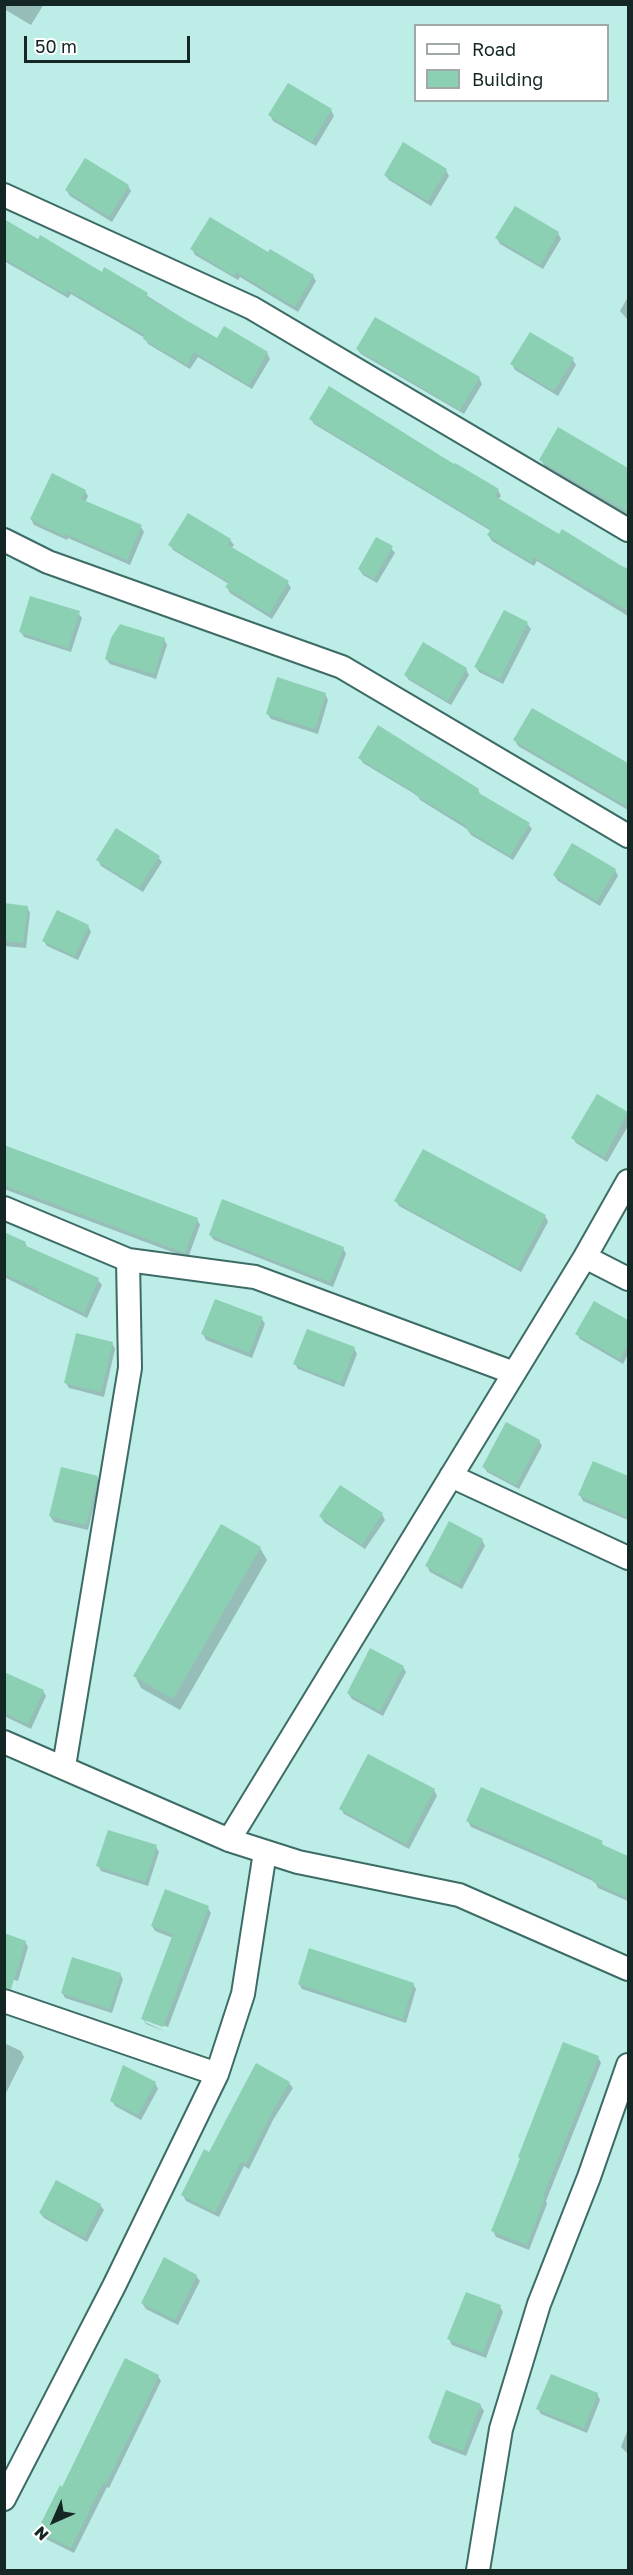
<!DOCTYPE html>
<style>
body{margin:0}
#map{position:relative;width:633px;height:2575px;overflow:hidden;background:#bcede6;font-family:"Golos Text",sans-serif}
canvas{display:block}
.frame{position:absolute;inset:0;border:6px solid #142725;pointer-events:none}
.legend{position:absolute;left:414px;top:24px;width:195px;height:78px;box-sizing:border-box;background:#fff;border:2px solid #a1a9a8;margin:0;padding:8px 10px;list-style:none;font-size:18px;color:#142725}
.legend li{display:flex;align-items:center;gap:12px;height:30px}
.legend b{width:30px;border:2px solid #a1a9a8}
.north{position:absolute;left:24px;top:2491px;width:60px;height:60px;-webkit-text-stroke:4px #fff;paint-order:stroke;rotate:225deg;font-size:16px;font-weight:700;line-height:24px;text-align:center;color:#142725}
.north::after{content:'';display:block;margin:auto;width:21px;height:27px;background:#142725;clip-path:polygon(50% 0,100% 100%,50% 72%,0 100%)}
.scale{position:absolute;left:24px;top:36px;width:166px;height:27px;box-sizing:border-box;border:3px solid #142725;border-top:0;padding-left:8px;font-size:18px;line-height:21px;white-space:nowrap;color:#142725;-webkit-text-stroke:4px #fff;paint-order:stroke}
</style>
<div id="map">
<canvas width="633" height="2575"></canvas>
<div class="frame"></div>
<ul class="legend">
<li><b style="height:8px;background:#fff"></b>Road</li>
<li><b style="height:16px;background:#8cd0b4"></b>Building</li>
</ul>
<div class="north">N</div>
<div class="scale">50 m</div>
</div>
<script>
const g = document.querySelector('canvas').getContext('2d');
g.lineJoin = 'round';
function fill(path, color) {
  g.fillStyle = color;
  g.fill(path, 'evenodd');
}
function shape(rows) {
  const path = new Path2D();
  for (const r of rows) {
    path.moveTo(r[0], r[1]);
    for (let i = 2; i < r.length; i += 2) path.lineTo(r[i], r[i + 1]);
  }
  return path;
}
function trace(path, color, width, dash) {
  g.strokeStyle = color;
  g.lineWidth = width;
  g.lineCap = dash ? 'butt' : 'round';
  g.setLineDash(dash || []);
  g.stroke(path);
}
const shadow = shape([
 [4,4,44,4,31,25,4,9],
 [331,110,334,116,316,146,273,121,270,115],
 [446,170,449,176,431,206,389,180,385,175],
 [128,186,131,191,112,222,70,196,67,191],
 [4,221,102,274,105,269,217,340,267,353,270,359,252,389,198,357,190,369,148,344,145,338,71,294,68,298,4,261],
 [558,233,561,239,543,269,500,244,497,238],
 [192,249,269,254,313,276,316,281,298,312,240,277,238,280,195,255],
 [628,297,628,320,620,311],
 [357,349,479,378,482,384,464,414,361,354],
 [573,360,576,365,558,396,515,370,512,364],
 [311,419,454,466,498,490,501,496,498,500,559,536,628,569,628,616,537,561,534,566,492,541,488,535,491,531,314,424],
 [559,430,628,470,628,518,547,470,541,460],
 [85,491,88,496,85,503,141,527,144,532,130,565,68,538,67,540,34,525,31,519],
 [230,540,234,545,231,549,287,582,291,588,272,619,230,593,227,587,229,584,173,550,170,545],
 [391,548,395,553,377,583,363,575,359,569],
 [504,612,527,624,531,629,503,684,479,672,476,667],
 [78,613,82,618,71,652,24,637,21,632],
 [164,639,167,645,156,679,110,664,106,659],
 [466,669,469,675,451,705,409,680,405,675],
 [325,694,328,700,318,734,271,719,267,713],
 [533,710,628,765,628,810,518,746,515,740],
 [360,758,478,790,481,796,528,824,532,829,513,860,471,835,467,829,420,800,418,796,363,763],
 [158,857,162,862,143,892,101,866,98,860],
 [615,870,618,876,600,906,558,881,554,875],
 [4,904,27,907,30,913,26,948,4,946],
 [88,926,91,932,78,960,47,946,44,941],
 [598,1096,628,1114,628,1126,607,1162,576,1143,573,1138],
 [4,1168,197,1219,200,1225,188,1258,4,1189],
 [396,1201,545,1216,548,1222,521,1272,399,1206],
 [4,1234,25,1243,28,1248,98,1280,102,1285,87,1318,4,1277],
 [210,1235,343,1248,346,1254,333,1287,214,1240],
 [594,1303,628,1322,628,1354,623,1364,580,1339,577,1334],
 [262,1319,265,1324,252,1358,206,1340,203,1334],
 [112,1343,115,1349,104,1397,69,1388,66,1383],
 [354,1348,357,1354,344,1387,298,1369,295,1364],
 [539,1441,542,1446,519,1489,487,1472,484,1467],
 [594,1463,628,1478,628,1520,583,1501,580,1495],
 [97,1477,100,1482,88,1530,54,1522,50,1516],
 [382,1514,385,1520,365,1549,324,1522,321,1517],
 [482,1540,485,1546,462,1589,430,1572,427,1566],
 [260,1548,267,1560,180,1710,141,1688,135,1676],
 [403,1667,406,1672,383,1716,352,1699,348,1693],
 [4,1673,43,1691,46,1696,31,1729,4,1716],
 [434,1790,437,1796,409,1849,344,1814,341,1809],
 [468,1821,601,1842,605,1848,628,1858,628,1901,598,1888,595,1882,545,1859,471,1827],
 [156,1847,159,1852,148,1886,101,1871,98,1865],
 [208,1908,211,1913,168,2027,145,2019,145,2022,166,2032,146,2024,143,2019,173,1938,155,1931,152,1926],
 [25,1942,28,1947,18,1981,4,1977],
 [120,1974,123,1979,112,2013,65,1998,62,1992],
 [299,1984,413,1984,416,1989,406,2023,302,1989],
 [4,2043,21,2051,24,2057,4,2097],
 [598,2057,601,2063,546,2201,547,2204,529,2250,496,2237,493,2231,521,2160,519,2157],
 [155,2083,158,2089,141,2120,115,2106,112,2100],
 [289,2083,293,2088,273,2120,249,2169,244,2166,219,2217,186,2201,183,2195,210,2154],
 [100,2205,104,2210,87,2242,44,2218,40,2213],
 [196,2276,200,2281,178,2325,146,2309,142,2303],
 [500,2307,503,2312,486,2358,452,2345,449,2339],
 [158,2376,161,2381,109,2488,107,2487,74,2553,42,2537,38,2531,63,2489],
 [597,2394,600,2400,587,2433,541,2414,538,2409],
 [480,2405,484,2411,466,2456,432,2443,429,2438],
 [628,2429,628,2454,621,2447]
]);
const building = shape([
 [288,83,332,109,312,142,268,115],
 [403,142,447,169,428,201,384,175],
 [85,158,129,185,109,217,65,190],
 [515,206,559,232,540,265,495,238],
 [210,217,268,252,270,249,314,275,295,307,236,272,234,276,190,249],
 [4,219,38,239,40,235,102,272,104,267,148,293,146,297,217,338,224,326,268,352,249,385,194,352,187,365,143,339,145,335,68,290,65,294,4,258],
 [375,317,480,377,460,410,356,349],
 [530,332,574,358,554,391,510,364],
 [329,386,454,464,455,463,499,489,495,496,559,534,562,529,628,570,628,611,534,557,531,562,487,535,491,529,309,419],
 [558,427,628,468,628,512,539,460],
 [52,473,86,490,81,499,142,525,127,560,65,534,64,536,30,519],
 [188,513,231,539,228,545,289,581,269,614,225,587,229,582,168,545],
 [376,537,393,546,374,579,358,569],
 [30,596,80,611,68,648,19,632],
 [504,610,528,622,500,679,474,667],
 [120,624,165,638,154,674,105,659,111,638],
 [423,642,467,668,448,701,404,675],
 [277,677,326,693,315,729,266,714],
 [532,708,628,763,628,807,513,740],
 [378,725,479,789,477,792,530,823,510,856,466,829,467,826,415,795,416,793,358,758],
 [116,828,160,856,139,888,96,860],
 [572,843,616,869,597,901,553,875],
 [4,903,28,906,23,943,4,941],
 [57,910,89,925,75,956,42,941],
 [597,1094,628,1112,604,1157,571,1138],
 [4,1145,198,1218,185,1253,4,1185],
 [423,1149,546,1215,518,1268,394,1201],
 [222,1199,344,1247,330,1282,209,1235],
 [4,1232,26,1242,24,1245,99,1278,84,1313,37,1292,39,1289,4,1274],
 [215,1299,263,1317,249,1353,201,1334],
 [594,1301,628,1320,628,1344,620,1359,575,1334],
 [307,1329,355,1347,341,1383,293,1364],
 [76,1333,113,1342,101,1392,64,1383],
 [506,1422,540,1440,516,1485,482,1467],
 [593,1461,628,1476,628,1517,578,1495],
 [61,1467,98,1476,86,1525,49,1516],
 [340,1485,383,1513,362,1545,319,1516],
 [449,1521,483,1539,459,1584,425,1566],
 [221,1524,261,1547,173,1699,133,1676],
 [370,1648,404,1666,380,1711,347,1693],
 [4,1672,44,1690,28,1724,4,1713],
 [368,1754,435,1789,406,1844,339,1809],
 [481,1787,603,1841,601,1844,628,1856,628,1898,593,1882,594,1879,541,1854,466,1821],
 [108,1830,157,1845,145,1882,96,1866],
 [165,1889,209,1906,163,2027,141,2019,173,1934,151,1926],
 [4,1933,26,1941,11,1989,4,1988],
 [309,1948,414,1983,403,2019,298,1984],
 [72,1957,121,1973,110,2009,61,1993],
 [563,2042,599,2056,543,2196,545,2197,527,2245,491,2231,520,2158,518,2157],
 [256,2063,290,2082,271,2114,246,2164,241,2162,215,2212,181,2195,204,2149,209,2152],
 [123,2065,156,2082,138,2115,110,2101],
 [56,2180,101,2204,84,2237,39,2213],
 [164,2257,197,2275,175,2320,141,2303],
 [466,2292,501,2305,483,2353,447,2339],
 [125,2358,159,2375,106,2484,103,2483,71,2548,37,2531,60,2485,62,2487],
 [551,2374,598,2393,584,2428,536,2409],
 [446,2390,481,2404,463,2451,428,2438]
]);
const minor = shape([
 [4,195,252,308,628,530],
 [4,540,48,562,342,667,628,836],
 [4,1208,128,1260,255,1277,514,1373],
 [585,1257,628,1279],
 [451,1476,628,1558],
 [4,1742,229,1840,298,1862,459,1895,628,1969],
 [64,1766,130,1368,128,1260],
 [229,1840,585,1257,628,1181],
 [4,2001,217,2074],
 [4,2499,114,2286,217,2074,243,1994,265,1852],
 [478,2570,501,2429,539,2304,589,2177,628,2065]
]);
fill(shadow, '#0003');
fill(building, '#8cd0b4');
trace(minor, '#3d6b66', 26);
trace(minor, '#fff', 22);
</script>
